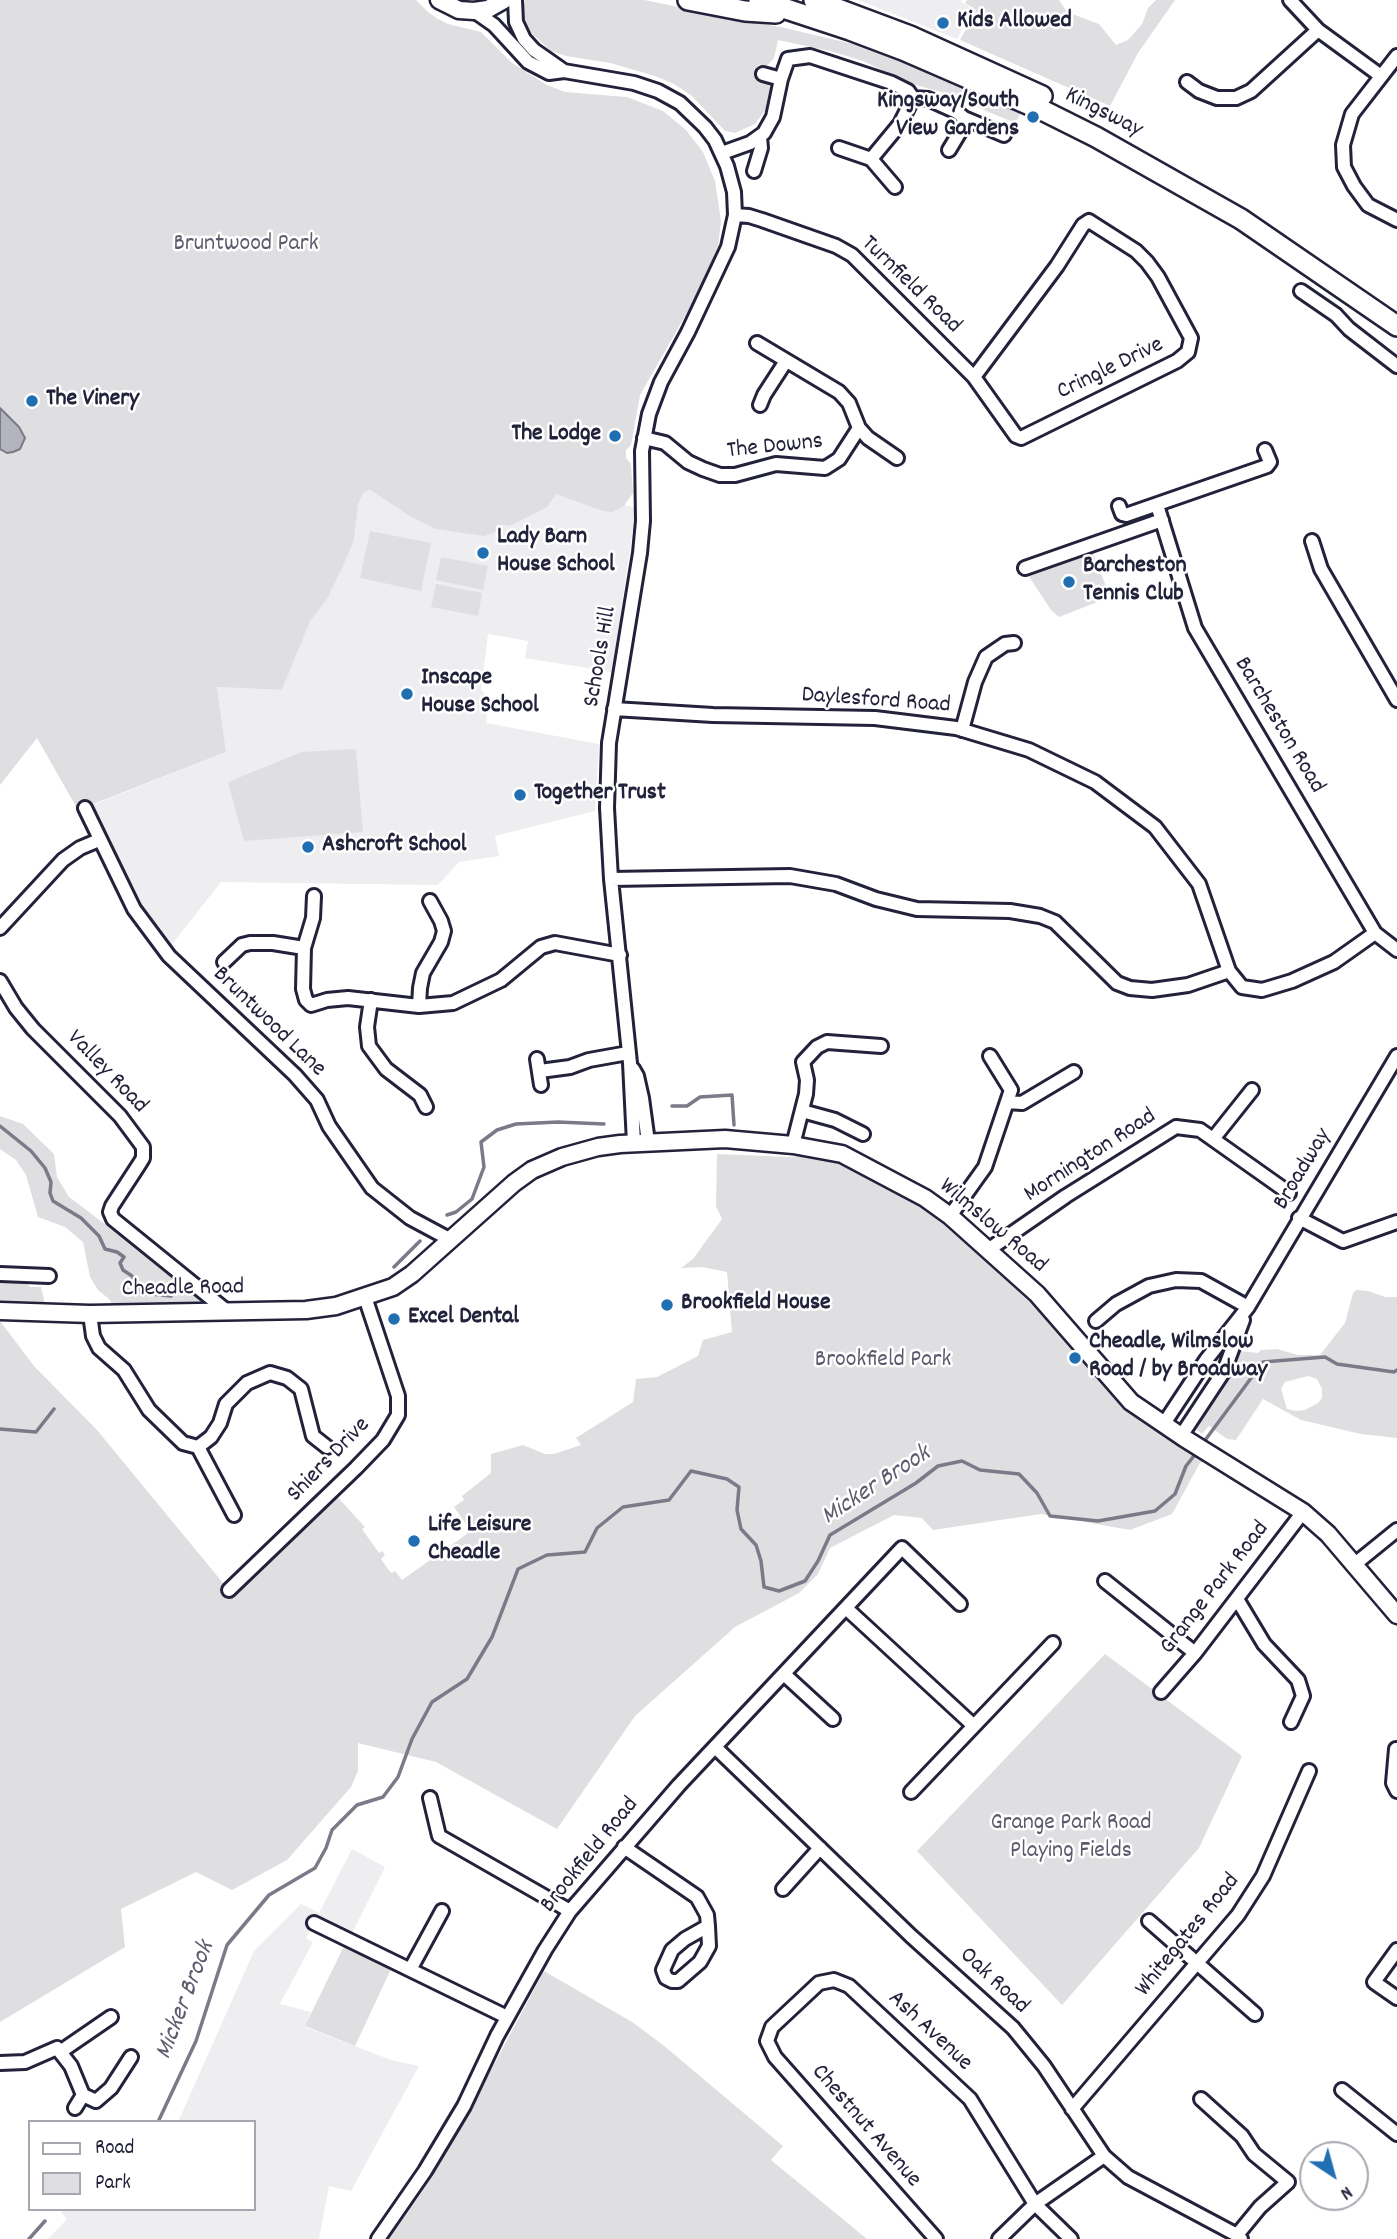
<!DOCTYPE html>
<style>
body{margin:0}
#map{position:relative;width:1397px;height:2239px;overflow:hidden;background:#fff;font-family:Dekko,sans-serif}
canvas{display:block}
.legend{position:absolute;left:28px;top:2120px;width:228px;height:91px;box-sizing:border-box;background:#fff;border:2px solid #a7a7b1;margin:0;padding:9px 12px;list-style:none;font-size:21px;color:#22223b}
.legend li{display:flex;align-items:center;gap:14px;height:35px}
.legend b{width:35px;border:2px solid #a7a7b1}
.north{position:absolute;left:1299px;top:2141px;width:70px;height:70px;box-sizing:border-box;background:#fff;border:2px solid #a7a7b1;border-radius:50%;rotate:144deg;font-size:19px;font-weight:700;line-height:28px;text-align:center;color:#22223b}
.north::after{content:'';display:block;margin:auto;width:24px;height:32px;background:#1f6fb2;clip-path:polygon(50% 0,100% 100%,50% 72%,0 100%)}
</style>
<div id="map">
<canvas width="1397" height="2239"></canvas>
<ul class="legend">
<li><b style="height:9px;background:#fff"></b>Road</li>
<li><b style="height:19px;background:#dfdfe2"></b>Park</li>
</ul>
<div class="north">N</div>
</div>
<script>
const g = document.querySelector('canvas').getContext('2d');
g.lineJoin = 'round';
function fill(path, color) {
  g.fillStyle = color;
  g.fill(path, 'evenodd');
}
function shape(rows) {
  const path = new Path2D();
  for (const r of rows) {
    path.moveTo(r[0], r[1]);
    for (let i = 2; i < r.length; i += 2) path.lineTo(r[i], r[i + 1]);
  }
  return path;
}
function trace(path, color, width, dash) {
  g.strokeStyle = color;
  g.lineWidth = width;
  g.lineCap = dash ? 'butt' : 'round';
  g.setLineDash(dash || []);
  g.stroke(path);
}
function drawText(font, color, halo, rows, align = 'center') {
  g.font = font + ' Dekko,sans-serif';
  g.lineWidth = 5;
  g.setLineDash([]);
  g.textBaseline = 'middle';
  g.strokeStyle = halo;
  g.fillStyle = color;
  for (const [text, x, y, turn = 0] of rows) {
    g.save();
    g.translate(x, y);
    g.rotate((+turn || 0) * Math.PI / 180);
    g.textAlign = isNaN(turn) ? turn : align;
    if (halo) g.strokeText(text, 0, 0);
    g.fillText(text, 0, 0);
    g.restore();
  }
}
const built = shape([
 [858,0,962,0,961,2,973,9,957,39],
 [376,454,539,482,636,508,612,672,525,658,528,641,488,634,481,690,489,699,486,723,599,744,595,811,495,836,499,856,459,862,438,885,221,882,170,947,152,923,133,892,93,805,226,752,217,687,282,690],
 [352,1849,385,1867,352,1933,317,1917,306,1938,313,1942,280,2004,311,2012,305,2027,391,2060,419,2066,351,2191,329,2186,319,2239,48,2239,67,2219,61,2212,62,2209,254,2209,254,2122,178,2122,254,1951,301,1904,319,1913]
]);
const green = shape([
 [0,0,416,0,428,12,438,19,448,24,481,32,512,63,547,85,565,92,627,97,663,111,686,130,703,152,715,181,721,221,718,246,697,295,640,395,631,445,626,450,626,458,631,464,633,493,624,506,612,512,603,511,556,494,547,507,509,526,502,524,498,531,484,536,436,529,413,518,369,489,363,493,358,504,354,539,346,559,327,599,310,621,282,690,217,687,226,752,78,810,37,738,0,785],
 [525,0,644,0,785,28,874,49,931,70,1022,111,1015,123,941,92,912,84,863,61,830,51,778,40,774,58,768,65,758,65,755,77,767,83,772,89,767,108,755,124,735,133,725,131,692,96,674,84,655,76,610,63,566,56,551,51,526,28,522,14],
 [967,0,1059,0,1067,12,1099,24,1116,45,1128,40,1142,24,1148,8,1156,0,1175,0,1138,53,1110,106,960,40,976,10,965,3],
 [370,531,431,543,421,591,360,578],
 [1092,550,1110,597,1059,617,1051,610,1026,572],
 [441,557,488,566,483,590,436,580],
 [436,584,482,593,478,616,431,607],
 [354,749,356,750,363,832,244,841,228,782,302,752],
 [0,1116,23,1124,54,1154,57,1177,69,1197,207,1301,113,1306,109,1299,98,1290,90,1277,83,1242,65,1227,38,1217,26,1175,16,1160,0,1149],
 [717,1154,788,1157,842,1154,950,1216,1037,1294,1131,1402,1215,1458,1200,1463,1172,1514,1130,1530,1041,1514,933,1530,922,1518,894,1515,830,1548,818,1574,799,1593,735,1627,635,1716,557,1829,436,1762,358,1743,358,1771,351,1787,287,1860,232,1890,196,1872,121,1909,125,1947,0,2022,0,1321,34,1366,97,1430,223,1583,236,1583,332,1491,365,1527,362,1529,379,1553,382,1551,385,1555,381,1559,391,1573,395,1571,402,1580,471,1531,454,1507,464,1500,462,1496,491,1473,491,1454,523,1445,545,1454,554,1454,581,1445,576,1438,633,1402,636,1379,657,1377,698,1356,703,1340,732,1332,727,1272,702,1267,681,1268,693,1259,722,1219,716,1206],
 [0,1283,27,1283,30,1287,41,1287,45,1305,0,1302],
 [1356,1290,1368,1291,1385,1297,1397,1297,1397,1438,1361,1434,1301,1420,1263,1399,1236,1440,1227,1439,1209,1426,1202,1434,1197,1430,1197,1423,1239,1351,1258,1353,1261,1350,1277,1349,1298,1355,1320,1355,1345,1323,1353,1293],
 [1308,1376,1317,1379,1322,1389,1322,1398,1318,1403,1305,1410,1296,1411,1287,1409,1281,1389,1285,1382],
 [1105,1654,1242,1756,1199,1848,1062,2005,917,1851],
 [344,1946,391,1969,355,2046,305,2026],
 [544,1971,632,2022,663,2045,783,2146,771,2160,867,2239,389,2239,421,2193,459,2130]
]);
const water = shape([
 [0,408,19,427,25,438,20,449,13,452,7,453,0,449,0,408]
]);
const stream = shape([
 [672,1106,687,1106,700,1097,732,1095,734,1125],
 [0,1126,31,1151,45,1168,51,1182,50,1193,53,1201,81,1218,99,1236,105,1249,117,1252,124,1257,120,1263,123,1270,132,1276,141,1293,171,1296],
 [447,1215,456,1212,472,1199,484,1167,481,1142,497,1130,516,1124,558,1122,604,1124],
 [394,1267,420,1241],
 [0,1429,36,1432,54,1409],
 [1203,1443,1263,1362,1325,1357,1337,1364,1394,1372,1397,1370],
 [158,2122,196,2041,227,1945,269,1895,315,1868,326,1848,332,1830,357,1805,383,1797,398,1777,412,1739,432,1702,467,1679,492,1637,518,1569,547,1555,585,1552,597,1528,623,1507,669,1500,691,1471,727,1479,739,1487,737,1510,741,1529,756,1545,761,1561,764,1587,779,1591,805,1581,818,1561,830,1535,916,1483,938,1466,962,1461,980,1470,1019,1474,1037,1493,1050,1516,1098,1521,1155,1511,1175,1494,1186,1466,1197,1452],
 [29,2239,45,2221]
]);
const minor = shape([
 [515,0,516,22,524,39,534,50,564,71],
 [1290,0,1318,30,1381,76],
 [474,11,494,25,528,62,549,73,564,71,634,83,658,91,680,103,705,127,715,140,727,166,734,192,735,215,728,247,688,332,661,382,649,414,642,451,643,521,640,553,609,743,607,808,611,879,630,1063,634,1143],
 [1397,56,1352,114,1343,145,1344,167,1354,186,1368,205,1397,220],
 [763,74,781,79],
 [1187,82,1199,91,1217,98,1236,98,1251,91,1318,30],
 [964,118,1004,135],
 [839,148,871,159,900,124,913,98],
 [722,153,750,143,764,133,773,117,781,79,788,59,810,56,892,83,908,91,913,98,928,99,957,112,964,118,961,130,949,150],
 [871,159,895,187],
 [754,171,761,148,760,137],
 [735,215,749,216,762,220,836,246,852,255,974,377,1016,436,1021,438,1177,361,1188,352,1191,338,1158,277,1147,262,1136,251,1089,221,1083,225,1057,266,974,377],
 [1301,291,1336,315,1349,329,1397,366],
 [757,343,839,392,849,403,859,428,868,438,897,458],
 [760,405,764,395,786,361],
 [644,438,665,443,688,462,703,469,720,475,735,475,776,464,825,468,839,459,859,428],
 [1157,505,1195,628,1375,933,1397,950],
 [1119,506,1122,514,1126,515,1267,466,1270,462,1265,450],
 [1312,541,1321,569,1397,700],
 [1025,568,1162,520],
 [614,709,713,715,875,718,956,728,1029,750,1095,782,1155,827,1199,884,1229,971,1242,987,1262,990,1292,981,1334,962,1375,933],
 [962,730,975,682,986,657,1005,644,1014,643],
 [85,808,134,909,169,956,295,1075,317,1100,329,1126,372,1188,410,1218,451,1240],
 [611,879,790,876,836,884,876,899,917,909,1010,911,1040,916,1055,922,1117,983,1130,988,1152,990,1188,985,1229,971],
 [314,896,313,918,304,948,303,989,306,1000,311,1005,327,1000,348,998,419,1006,453,1003,501,980,541,947,555,943,620,955],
 [0,928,63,860,80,848,99,840],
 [224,962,242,945,250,943,273,943,304,948],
 [0,981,16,1008,33,1029,120,1116,143,1147,143,1158,140,1163,112,1206,110,1212,113,1219,228,1312],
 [371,1000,367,1027,369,1046,386,1069,420,1095,426,1107],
 [419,1006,420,988,423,973,441,942,444,931,441,921,430,901],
 [537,1059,541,1085],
 [633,1069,637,1076,642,1098,648,1142],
 [540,1071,570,1067,589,1060,628,1053],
 [1007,1102,1022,1103,1074,1072],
 [802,1111,835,1120,863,1134],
 [1213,1139,1252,1090],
 [793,1145,806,1094,807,1080,803,1062,817,1047,827,1042,881,1046],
 [950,1216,985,1167,1011,1090,990,1056],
 [1299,1218,1343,1241,1397,1222],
 [988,1250,1066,1196,1176,1127,1200,1130,1289,1193],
 [0,1274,49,1276],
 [90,1314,93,1336,99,1348,124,1370,149,1410,183,1443,198,1447,211,1437,220,1423,226,1404,247,1383,270,1373,287,1378,301,1389,313,1436,327,1447],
 [1096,1321,1116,1304,1149,1286,1176,1280,1201,1281,1248,1307],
 [1163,1425,1206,1360,1248,1307,1397,1056],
 [1181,1436,1224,1371,1243,1320],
 [198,1447,234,1515],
 [1355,1564,1397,1530],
 [1105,1581,1195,1653],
 [229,1590,356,1468,383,1440,398,1415,398,1396,365,1297],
 [1237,1599,1264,1644,1298,1680,1303,1696,1291,1722],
 [847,1609,974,1726],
 [785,1675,833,1719],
 [1161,1692,1195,1653,1303,1512],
 [715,1747,911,1936,1013,2028,1044,2066,1104,2156,1128,2177,1237,2235,1241,2239],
 [1396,1749,1393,1783,1397,1791],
 [911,1792,1053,1643],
 [430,1798,439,1836,570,1911],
 [624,1847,697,1897,707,1915,708,1926,709,1946,700,1962,678,1981,672,1981,666,1978,663,1970,672,1950,685,1939,708,1926],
 [783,1889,820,1848],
 [1149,1921,1255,2014],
 [314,1923,507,2017],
 [1397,1950,1374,1982,1397,1998],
 [411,1968,442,1911],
 [60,2052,111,2017],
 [0,2063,25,2062,57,2048,71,2066,83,2095],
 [1342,2090,1397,2134],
 [1201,2099,1242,2136,1254,2154,1288,2182,1260,2207,1237,2235],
 [75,2108,83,2095,96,2101,111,2088,131,2057],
 [1072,2109,1238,1915,1263,1876,1309,1771],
 [378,2239,425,2171,464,2106,497,2036,545,1950,570,1911,679,1785,902,1548,960,1604],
 [936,2239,775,2057,767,2041,772,2027,819,1983,834,1980,849,1986,970,2099,1035,2204,1071,2239],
 [999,2239,1035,2204,1104,2156]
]);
const major = shape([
 [439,0,459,10,474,11,488,9,504,0],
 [0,1311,90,1314,306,1310,336,1306,393,1287,412,1274,514,1183,532,1170,562,1157,598,1147,620,1144,725,1139,793,1145,842,1154,925,1198,950,1216,1037,1294,1131,1402,1184,1438,1303,1512,1328,1534,1397,1615]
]);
const highway = shape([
 [688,0,745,11,776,13],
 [759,0,850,30,903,50,1046,112,1096,137,1241,219,1397,326],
 [814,0,910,36,1042,96]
]);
const markers = [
 [943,23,7,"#1f6fb2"],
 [1033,117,7,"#1f6fb2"],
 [32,401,7,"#1f6fb2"],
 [615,436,7,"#1f6fb2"],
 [483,553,7,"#1f6fb2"],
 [1069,582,7,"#1f6fb2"],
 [407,694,7,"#1f6fb2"],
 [520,795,7,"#1f6fb2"],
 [308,847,7,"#1f6fb2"],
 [667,1305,7,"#1f6fb2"],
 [394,1319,7,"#1f6fb2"],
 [1075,1358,7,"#1f6fb2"],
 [414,1541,7,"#1f6fb2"]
];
const poiNames = [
 ["Kids Allowed",957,23],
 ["Kingsway/South",1019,103,"right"],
 ["View Gardens",1019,131,"right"],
 ["The Vinery",46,401],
 ["The Lodge",601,436,"right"],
 ["Lady Barn",497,539],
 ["House School",497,567],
 ["Barcheston",1083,568],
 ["Tennis Club",1083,596],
 ["Inscape",421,680],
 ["House School",421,708],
 ["Together Trust",534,795],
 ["Ashcroft School",322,847],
 ["Brookfield House",681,1305],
 ["Excel Dental",408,1319],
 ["Cheadle, Wilmslow",1089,1344],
 ["Road / by Broadway",1089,1372],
 ["Life Leisure",428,1527],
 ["Cheadle",428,1555]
];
const streetNames = [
 ["Kingsway",1103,114,27],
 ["Turnfield Road",910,286,44],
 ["Cringle Drive",1111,370,-26],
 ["The Downs",775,448,-6],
 ["Schools Hill",602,657,-80],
 ["Daylesford Road",876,702,4],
 ["Barcheston Road",1278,726,59],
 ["Bruntwood Lane",268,1023,44],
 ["Valley Road",106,1073,46],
 ["Mornington Road",1091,1157,-33],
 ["Broadway",1304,1170,-59],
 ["Wilmslow Road",992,1227,40],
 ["Cheadle Road",183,1290,-1],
 ["Shiers Drive",330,1461,-46],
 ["Grange Park Road",1216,1589,-52],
 ["Brookfield Road",591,1856,-51],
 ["Whitegates Road",1189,1936,-51],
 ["Oak Road",993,1982,43],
 ["Ash Avenue",929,2032,43],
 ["Chestnut Avenue",865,2127,49]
];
const parkNames = [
 ["Bruntwood Park",246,246],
 ["Brookfield Park",883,1362],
 ["Grange Park Road",1071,1825],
 ["Playing Fields",1071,1853]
];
const waterNames = [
 ["Micker Brook",877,1487,-33],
 ["Micker Brook",187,2001,-69]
];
fill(built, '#eeeef1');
fill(green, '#dfdfe2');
fill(water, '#b4b4bc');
trace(water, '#7a7a88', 2);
trace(stream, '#7a7a88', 3.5);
trace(minor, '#22223b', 18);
trace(major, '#22223b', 21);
trace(highway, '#22223b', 24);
trace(minor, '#fff', 12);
trace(major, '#fff', 16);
trace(highway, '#fff', 19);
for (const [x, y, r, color] of markers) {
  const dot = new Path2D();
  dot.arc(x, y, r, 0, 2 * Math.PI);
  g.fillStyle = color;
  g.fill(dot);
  trace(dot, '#fff', 2.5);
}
drawText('bold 24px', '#22223b', '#fff', poiNames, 'left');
drawText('24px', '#22223b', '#fff', streetNames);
drawText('24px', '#5b5b6d', '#fff', parkNames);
drawText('italic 26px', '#5c5c6f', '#fff', waterNames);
</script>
